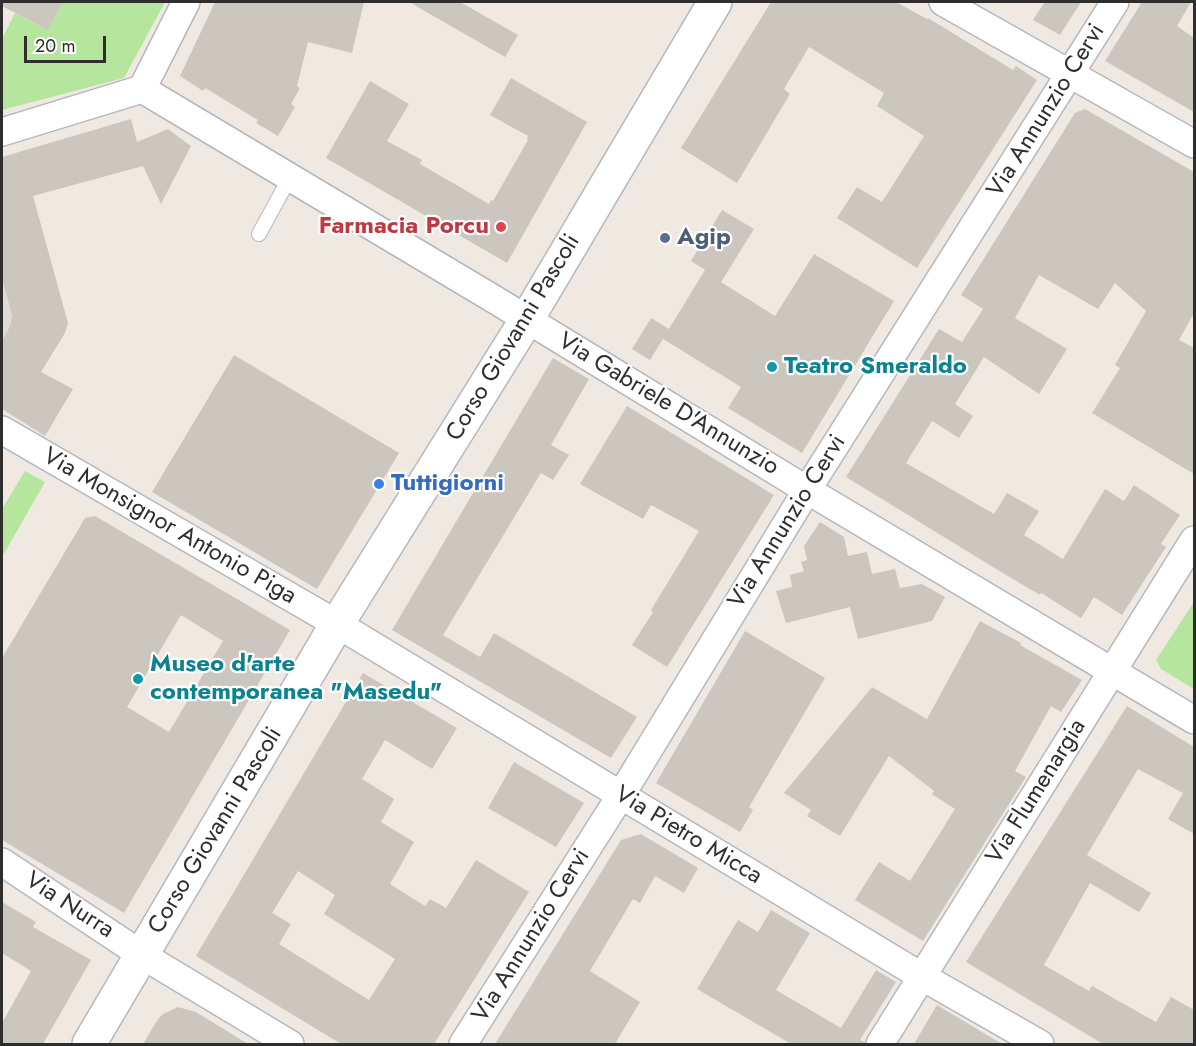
<!DOCTYPE html>
<style>
body{margin:0}
#map{position:relative;width:1196px;height:1046px;overflow:hidden;background:#efe9e1;font-family:Jost,sans-serif}
canvas{display:block}
.frame{position:absolute;inset:0;border:3px solid #2e2e2e;pointer-events:none}
.scale{position:absolute;left:24px;top:36px;width:82px;height:27px;box-sizing:border-box;border:3px solid #2e2e2e;border-top:0;padding-left:8px;font-size:18px;line-height:21px;white-space:nowrap;color:#2e2e2e;-webkit-text-stroke:4px #fff;paint-order:stroke}
</style>
<div id="map">
<canvas width="1196" height="1046"></canvas>
<div class="frame"></div>
<div class="scale">20 m</div>
</div>
<script>
const g = document.querySelector('canvas').getContext('2d');
g.lineJoin = 'round';
function fill(path, color) {
  g.fillStyle = color;
  g.fill(path, 'evenodd');
}
function shape(rows) {
  const path = new Path2D();
  for (const r of rows) {
    path.moveTo(r[0], r[1]);
    for (let i = 2; i < r.length; i += 2) path.lineTo(r[i], r[i + 1]);
  }
  return path;
}
function trace(path, color, width, dash) {
  g.strokeStyle = color;
  g.lineWidth = width;
  g.lineCap = dash ? 'butt' : 'round';
  g.setLineDash(dash || []);
  g.stroke(path);
}
function drawText(font, color, halo, rows, align = 'center') {
  g.font = font + ' Jost,sans-serif';
  g.lineWidth = 4.5;
  g.setLineDash([]);
  g.textBaseline = 'middle';
  g.strokeStyle = halo;
  g.fillStyle = color;
  for (const [text, x, y, turn = 0] of rows) {
    g.save();
    g.translate(x, y);
    g.rotate((+turn || 0) * Math.PI / 180);
    g.textAlign = isNaN(turn) ? turn : align;
    if (halo) g.strokeText(text, 0, 0);
    g.fillText(text, 0, 0);
    g.restore();
  }
}
const green = shape([
 [63,2,165,2,124,78,2,110,2,39,15,13,48,30],
 [25,471,45,482,2,557,2,509],
 [1194,602,1194,689,1161,669,1156,660]
]);
const plaza = shape([
 [2,278,12,316,10,326,2,341]
]);
const building = shape([
 [2,2,63,2,48,30,2,6],
 [215,2,364,2,352,53,308,42,297,86,300,88,291,104,295,107,278,136,256,123,258,120,205,88,203,91,180,76],
 [409,2,460,2,518,35,505,57],
 [771,2,896,2,927,19,928,18,1013,70,1016,66,1037,80,917,268,837,218,857,187,882,202,924,136,877,106,884,93,809,47,784,89,790,94,737,183,681,148],
 [1045,2,1081,2,1060,35,1033,20],
 [1142,2,1191,2,1177,26,1194,38,1194,112,1105,61],
 [511,78,587,122,507,263,326,158,370,81,409,104,387,141,422,160,420,164,489,204,491,200,493,201,528,140,527,139,528,136,490,115],
 [1085,109,1194,172,1194,313,1179,340,1194,348,1194,474,1092,413,1120,368,1115,365,1146,311,1115,283,1098,309,1039,275,1015,318,1067,349,1039,394,984,357,955,404,973,416,959,438,932,421,906,463,994,514,1007,493,1039,511,1024,535,1063,559,1105,489,1124,501,1134,485,1180,515,1161,544,1166,547,1122,615,1094,597,1081,618,1041,593,1040,595,1001,572,846,477,939,329,962,342,983,309,961,295,1075,113],
 [131,119,137,142,168,129,191,146,161,204,143,166,33,196,68,323,65,333,41,372,73,389,45,436,2,409,2,341,10,326,12,316,2,278,2,157],
 [722,210,754,229,721,282,775,316,814,254,894,301,802,453,728,408,741,387,663,339,650,360,632,349,651,318,669,329,705,270,691,261],
 [234,355,399,453,317,589,152,492],
 [553,358,589,379,551,445,569,455,553,480,541,473,443,635,480,657,494,633,637,717,611,758,392,630],
 [627,406,774,495,667,667,632,645,653,612,651,610,699,531,651,505,643,519,580,484],
 [95,516,290,630,124,913,2,840,2,658,85,518],
 [181,615,223,641,169,732,127,707],
 [820,522,844,537,848,556,867,552,872,574,895,569,900,588,922,584,945,597,932,621,858,639,850,607,786,623,776,591,792,587,790,575,804,571,801,562,807,560,804,546],
 [980,621,1021,643,1020,645,1082,680,1061,712,1051,706,1015,771,1026,777,923,941,855,900,879,862,910,881,955,809,932,794,934,791,889,756,840,836,807,816,811,810,784,793,872,687,927,719],
 [745,631,825,678,749,807,753,810,740,832,656,783],
 [363,673,457,728,432,769,385,740,362,779,394,799,381,822,414,842,390,884,425,906,430,899,446,908,476,860,529,892,434,1044,341,1044,196,956],
 [298,871,335,895,324,914,395,959,369,1000,279,944,291,924,272,913],
 [1127,706,1194,747,1194,834,1168,819,1183,793,1138,769,1087,855,1151,893,1139,912,1090,883,1044,965,1089,991,1092,986,1156,1022,1171,997,1194,1010,1194,1044,1103,1044,966,962],
 [514,762,584,803,556,847,488,808],
 [641,834,698,868,684,893,655,876,640,903,633,899,590,971,640,1002,615,1044,495,1044,621,840],
 [2,902,36,922,33,927,91,960,43,1044,2,1044,2,1023,31,971,2,953],
 [771,910,810,933,776,990,841,1028,876,970,896,982,860,1040,865,1042,864,1044,791,1044,697,989,738,920,758,932],
 [937,1005,1002,1044,914,1044],
 [178,1007,196,1012,248,1044,143,1044,158,1019,163,1014]
]);
const service = shape([
 [259,234,290,177]
]);
const minor = shape([
 [943,2,1194,144],
 [142,89,492,298,807,490,1194,720],
 [2,132,142,89,186,2],
 [2,430,337,624,921,976,1040,1044],
 [2,862,142,955,290,1044],
 [463,1044,621,795,807,490,1115,2],
 [880,1044,1194,540]
]);
const secondary = shape([
 [89,1044,337,624,527,319,715,2]
]);
const markers = [
 [501,227,6,"#e0444e"],
 [665,238,6,"#5c6f8a"],
 [772,367,6,"#0f9aa8"],
 [379,484,6,"#3f7fe0"],
 [138,679,6,"#0f9aa8"]
];
const streetNames = [
 ["Via Annunzio Cervi",1047,111,-58],
 ["Corso Giovanni Pascoli",514,338,-59],
 ["Via Gabriele D'Annunzio",668,405,31],
 ["Via Annunzio Cervi",788,522,-58],
 ["Via Monsignor Antonio Piga",169,527,30],
 ["Via Flumenargia",1037,792,-58],
 ["Corso Giovanni Pascoli",216,831,-59],
 ["Via Pietro Micca",688,836,31],
 ["Via Nurra",69,906,33],
 ["Via Annunzio Cervi",532,936,-58]
];
const healthNames = [
 ["Farmacia Porcu",489,227]
];
const serviceNames = [
 ["Agip",677,238]
];
const cultureNames = [
 ["Teatro Smeraldo",784,367],
 ["Museo d'arte",150,665],
 ["contemporanea \"Masedu\"",150,693]
];
const shopNames = [
 ["Tuttigiorni",391,484]
];
fill(green, '#b6e59e');
fill(plaza, '#dfdcd8');
fill(building, '#cbc7bf');
trace(service, '#b4b7c1', 16);
trace(minor, '#b4b7c1', 30);
trace(secondary, '#b4b7c1', 36);
trace(service, '#fff', 14);
trace(minor, '#fff', 27);
trace(secondary, '#fff', 33);
for (const [x, y, r, color] of markers) {
  const dot = new Path2D();
  dot.arc(x, y, r, 0, 2 * Math.PI);
  g.fillStyle = color;
  g.fill(dot);
  trace(dot, '#fff', 2);
}
drawText('24px', '#2e2e2e', '#fff', streetNames);
drawText('bold 24px', '#be3a42', '#fff', healthNames, 'right');
drawText('bold 24px', '#4e5e75', '#fff', serviceNames, 'left');
drawText('bold 24px', '#0d838f', '#fff', cultureNames, 'left');
drawText('bold 24px', '#366cbe', '#fff', shopNames, 'left');
</script>
